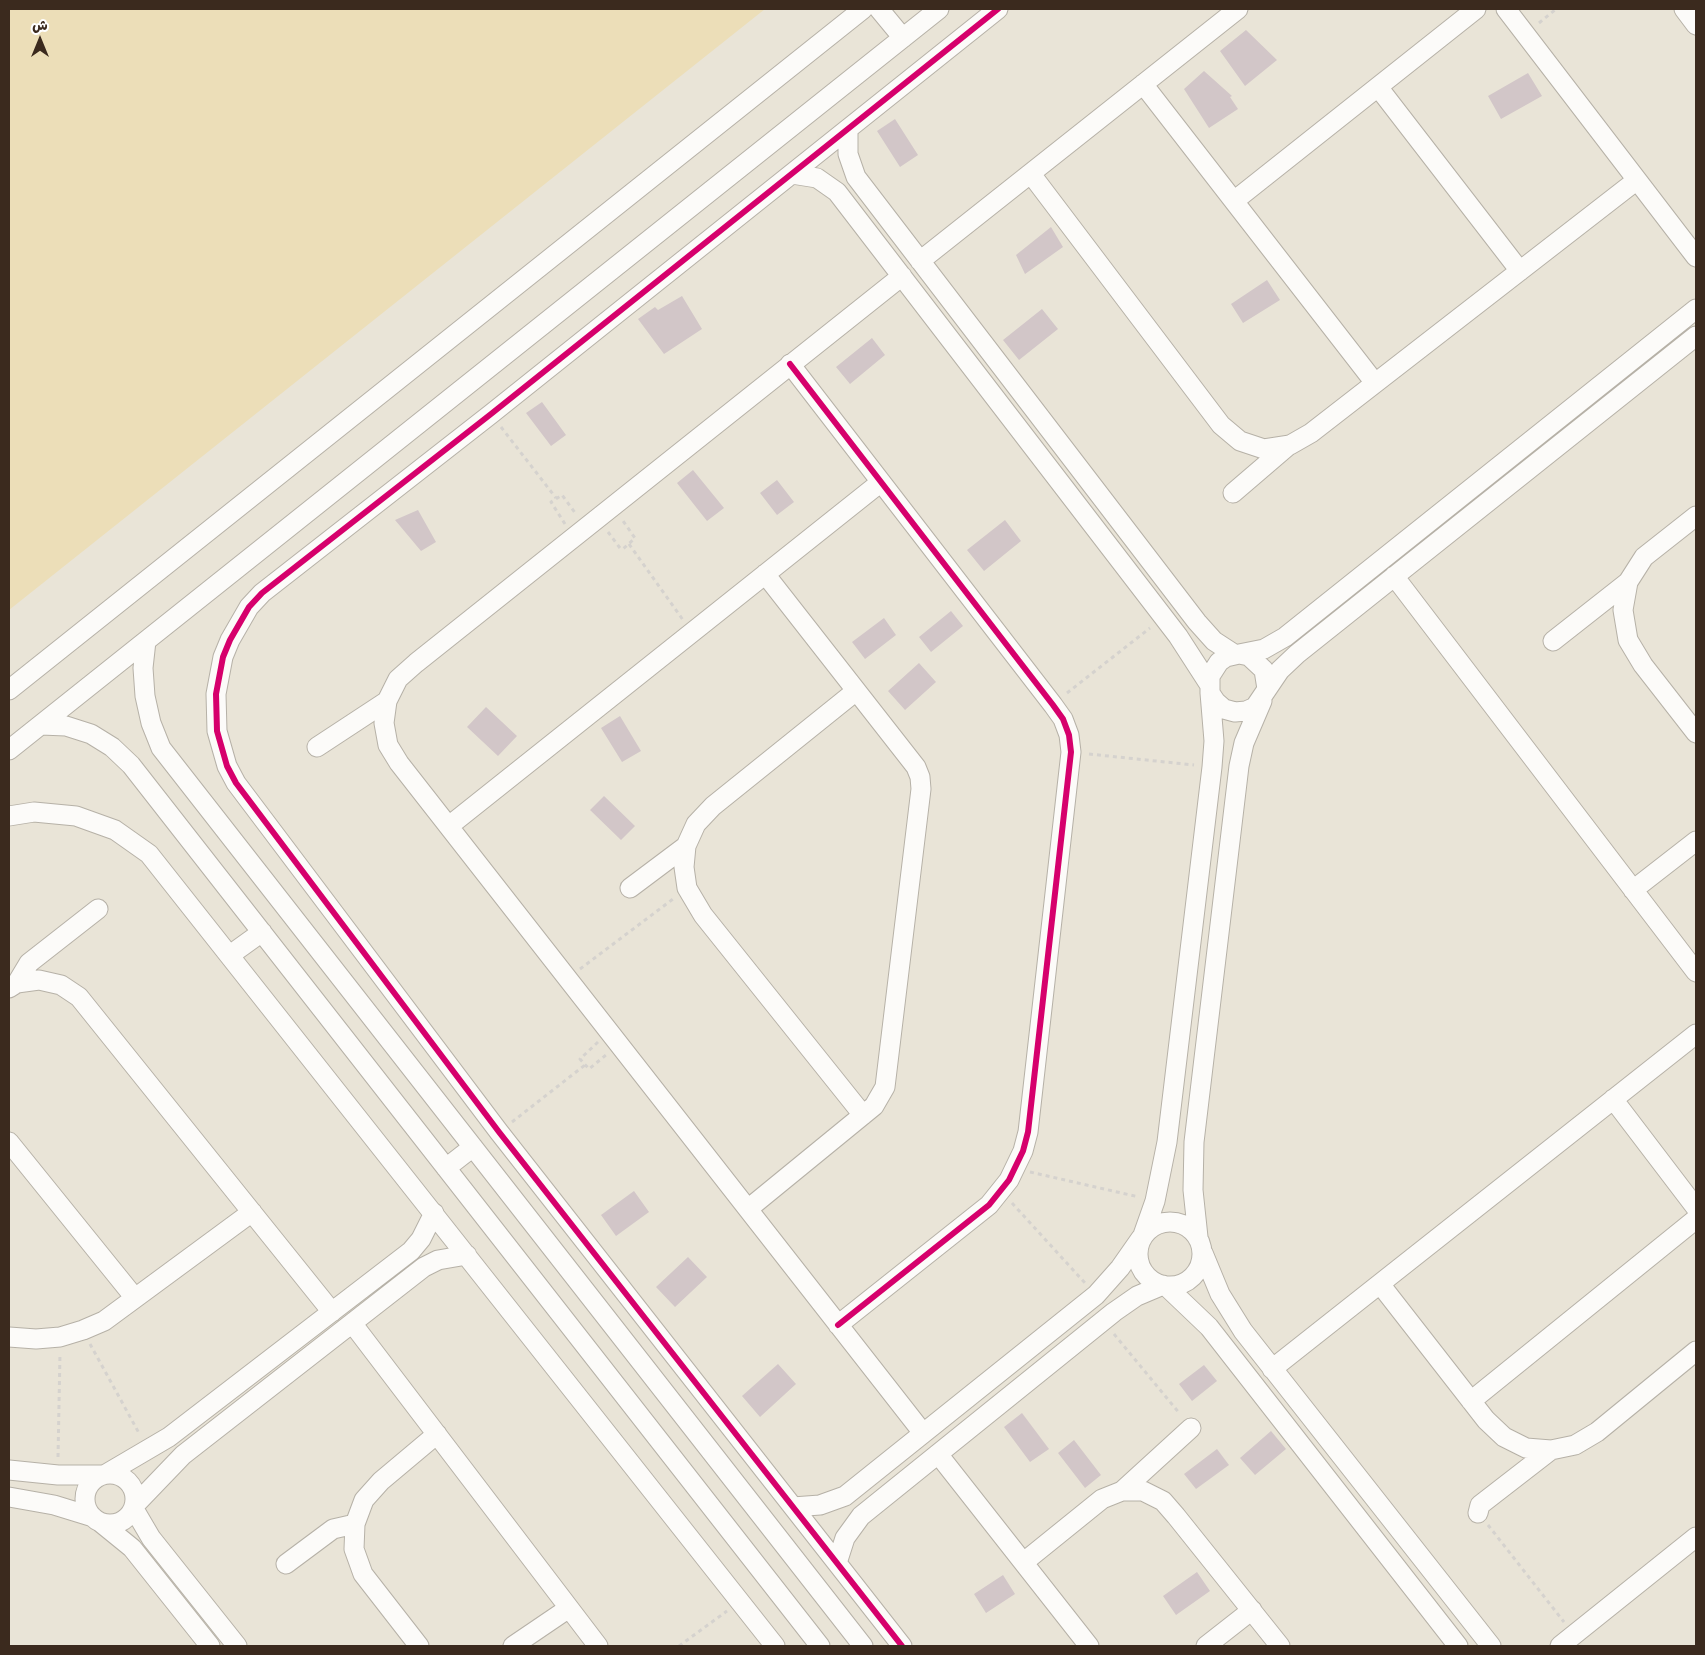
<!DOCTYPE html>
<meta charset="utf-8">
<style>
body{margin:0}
#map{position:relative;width:1705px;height:1655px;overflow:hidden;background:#e9e4d7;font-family:Mali,"Playpen Sans Arabic",sans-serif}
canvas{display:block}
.frame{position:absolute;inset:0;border:10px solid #3b2a1e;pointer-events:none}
.north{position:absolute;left:15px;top:15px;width:50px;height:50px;-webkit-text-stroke:4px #fff;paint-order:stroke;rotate:0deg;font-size:14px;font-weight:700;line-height:20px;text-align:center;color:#3b2a1e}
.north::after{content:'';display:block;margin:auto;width:18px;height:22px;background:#3b2a1e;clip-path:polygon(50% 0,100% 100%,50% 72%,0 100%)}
</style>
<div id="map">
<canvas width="1705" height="1655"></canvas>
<div class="frame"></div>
<div class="north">ش</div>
</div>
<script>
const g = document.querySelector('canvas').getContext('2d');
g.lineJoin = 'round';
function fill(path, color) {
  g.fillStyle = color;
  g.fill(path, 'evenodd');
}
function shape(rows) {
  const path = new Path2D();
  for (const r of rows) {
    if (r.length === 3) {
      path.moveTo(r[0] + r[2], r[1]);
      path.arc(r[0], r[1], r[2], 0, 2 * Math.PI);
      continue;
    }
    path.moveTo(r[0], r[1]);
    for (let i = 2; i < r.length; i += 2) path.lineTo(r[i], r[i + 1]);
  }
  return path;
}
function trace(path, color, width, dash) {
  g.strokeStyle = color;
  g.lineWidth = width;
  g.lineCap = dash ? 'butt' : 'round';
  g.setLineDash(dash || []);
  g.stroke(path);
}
const sand = shape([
 [9,9,765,9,9,610]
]);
const building = shape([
 [1246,30,1277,60,1245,86,1220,51],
 [1204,71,1232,96,1230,97,1238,109,1209,128,1184,89],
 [1528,73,1542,96,1501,119,1488,96],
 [895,119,918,155,900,167,877,131],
 [1051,227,1063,247,1025,274,1016,255],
 [1267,280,1280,300,1243,323,1231,304],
 [682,296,702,329,664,354,638,319,655,307,658,310],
 [1042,309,1058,329,1019,360,1003,340],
 [872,338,885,355,850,384,836,367],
 [542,402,566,435,551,446,526,413],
 [693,470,724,508,707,521,677,483],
 [777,480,794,502,777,515,760,493],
 [418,510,436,542,421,551,395,520],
 [1005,520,1021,541,984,571,967,550],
 [951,611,963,626,931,652,919,637],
 [884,618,896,635,865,659,852,642],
 [919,663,936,682,905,710,888,691],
 [486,707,517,736,498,756,467,727],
 [620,716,641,751,622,762,601,728],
 [604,796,635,826,621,840,590,810],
 [634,1191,649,1212,616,1236,601,1215],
 [688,1257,707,1277,675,1307,656,1287],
 [778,1364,796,1384,760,1417,742,1396],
 [1204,1365,1217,1381,1192,1401,1179,1384],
 [1022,1413,1049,1449,1030,1462,1004,1427],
 [1271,1431,1286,1449,1255,1475,1240,1458],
 [1074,1440,1101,1475,1085,1488,1058,1453],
 [1217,1449,1229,1465,1196,1489,1184,1474],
 [1197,1572,1210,1591,1176,1615,1163,1596],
 [1003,1575,1015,1594,986,1613,974,1594]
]);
const path = shape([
 [1539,23,1556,9],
 [501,427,556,498],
 [565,524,551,502,562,495,576,514],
 [608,532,620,548,623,549,635,538,623,521],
 [629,544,683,620],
 [1067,693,1150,628],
 [1089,754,1194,765],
 [580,969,673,899],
 [598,1042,580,1059,589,1069,606,1055],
 [512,1122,585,1065],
 [1030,1172,1139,1197],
 [1012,1203,1085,1283],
 [1114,1334,1180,1414],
 [90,1344,140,1435],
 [58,1457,60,1353],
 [1488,1525,1564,1622],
 [679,1646,727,1611]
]);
const minor = shape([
 [879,9,903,38],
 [1506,9,1696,257],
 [1684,9,1696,25],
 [1143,84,1375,383],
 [1378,87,1520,271],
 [848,129,848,154,856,177,1197,622,1214,641,1234,654],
 [792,174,817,178,837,192,1178,636,1209,684],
 [1031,174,1221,425,1240,441,1264,449,1290,445,1311,433,1637,180],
 [1234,201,1476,9],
 [920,261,1238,9],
 [902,276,416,663,398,679,387,701,384,723,388,745,399,763,923,1433],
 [790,364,1053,705,1063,719,1069,735,1071,752,1028,1132,1023,1151,1009,1180,989,1205,838,1325],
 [1233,493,1289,445],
 [1696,516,1644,557,1628,582,1623,610,1628,640,1643,665,1696,733],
 [1394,576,1696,972],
 [146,641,143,668,145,696,151,723,161,748,863,1646],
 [1553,641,1628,582],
 [1239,654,1264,649,1285,637,1696,309],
 [1267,689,1264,670,1249,656,1239,654,1226,657,1219,662,1210,676,1210,693,1216,702,1224,709,1235,712,1246,711,1255,707,1280,670,1297,654,1696,336],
 [9,690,863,9],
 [856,691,713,806,696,824,686,846,684,867,687,888,703,915,863,1115],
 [41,725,66,726,91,734,112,747,131,765,820,1646],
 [317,747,387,701],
 [9,750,939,9],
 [9,816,34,812,76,816,115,830,149,854,775,1646],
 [449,826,881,482],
 [630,888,686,846],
 [1633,890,1696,841],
 [230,955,262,932],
 [17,983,29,963,98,909],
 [9,988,17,983,39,980,61,985,79,997,332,1312],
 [1613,1099,1696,1208],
 [9,1142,135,1298],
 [446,1168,473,1147],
 [748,1209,874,1106,885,1087,921,789,920,777,916,767,765,574],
 [1170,1254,32],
 [1143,1235,1155,1201,1167,1142,1212,767,1214,741,1210,693],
 [1198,1237,1193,1190,1194,1142,1239,766,1244,743,1262,701],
 [1203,1253,1220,1294,1243,1331,1491,1646],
 [1380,1284,1486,1420,1504,1437,1526,1448,1551,1450,1575,1445,1597,1432,1696,1351],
 [1166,1286,1209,1327,1458,1646],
 [352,1323,598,1646],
 [9,1337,36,1339,60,1337,83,1330,104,1321,252,1212],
 [1272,1369,1696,1034],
 [1471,1401,1696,1219],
 [938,1454,1089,1646],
 [9,1470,58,1475,101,1475],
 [110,1499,25],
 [106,1474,169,1437,411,1251,421,1239,434,1213],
 [1122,1491,1191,1428],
 [9,1497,54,1505,93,1517],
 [135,1505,183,1455,424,1267,438,1260,467,1255],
 [793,1507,820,1505,845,1496,1096,1295,1120,1268,1141,1238],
 [134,1509,151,1538,237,1646],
 [1478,1513,1480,1505,1551,1450],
 [100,1522,132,1548,210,1646],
 [1024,1562,1102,1499,1122,1491,1143,1491,1163,1501,1176,1516,1280,1646],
 [837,1563,845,1538,861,1516,1114,1312,1137,1296,1163,1285],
 [286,1564,333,1529,355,1524],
 [419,1646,363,1574,354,1549,355,1524,364,1500,381,1481,437,1434],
 [513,1646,569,1608],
 [902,1646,499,1132,236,783,227,766,217,731,216,694,223,657,230,640,249,607,262,593,491,414,998,9],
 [1206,1646,1252,1610],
 [1560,1646,1696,1537]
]);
const cycleway = shape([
 [790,364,1053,705,1063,719,1069,735,1071,752,1028,1132,1023,1151,1009,1180,989,1205,838,1325],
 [902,1646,499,1132,236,783,227,766,217,731,216,694,223,657,230,640,249,607,262,593,491,414,998,9]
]);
fill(sand, '#ecdeb8');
fill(building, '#d2c6c8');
trace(minor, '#b6b1a7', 21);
trace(path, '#d5d2ce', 3, [4, 4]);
trace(minor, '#fcfbf9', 19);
trace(cycleway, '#d6006c', 6);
</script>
